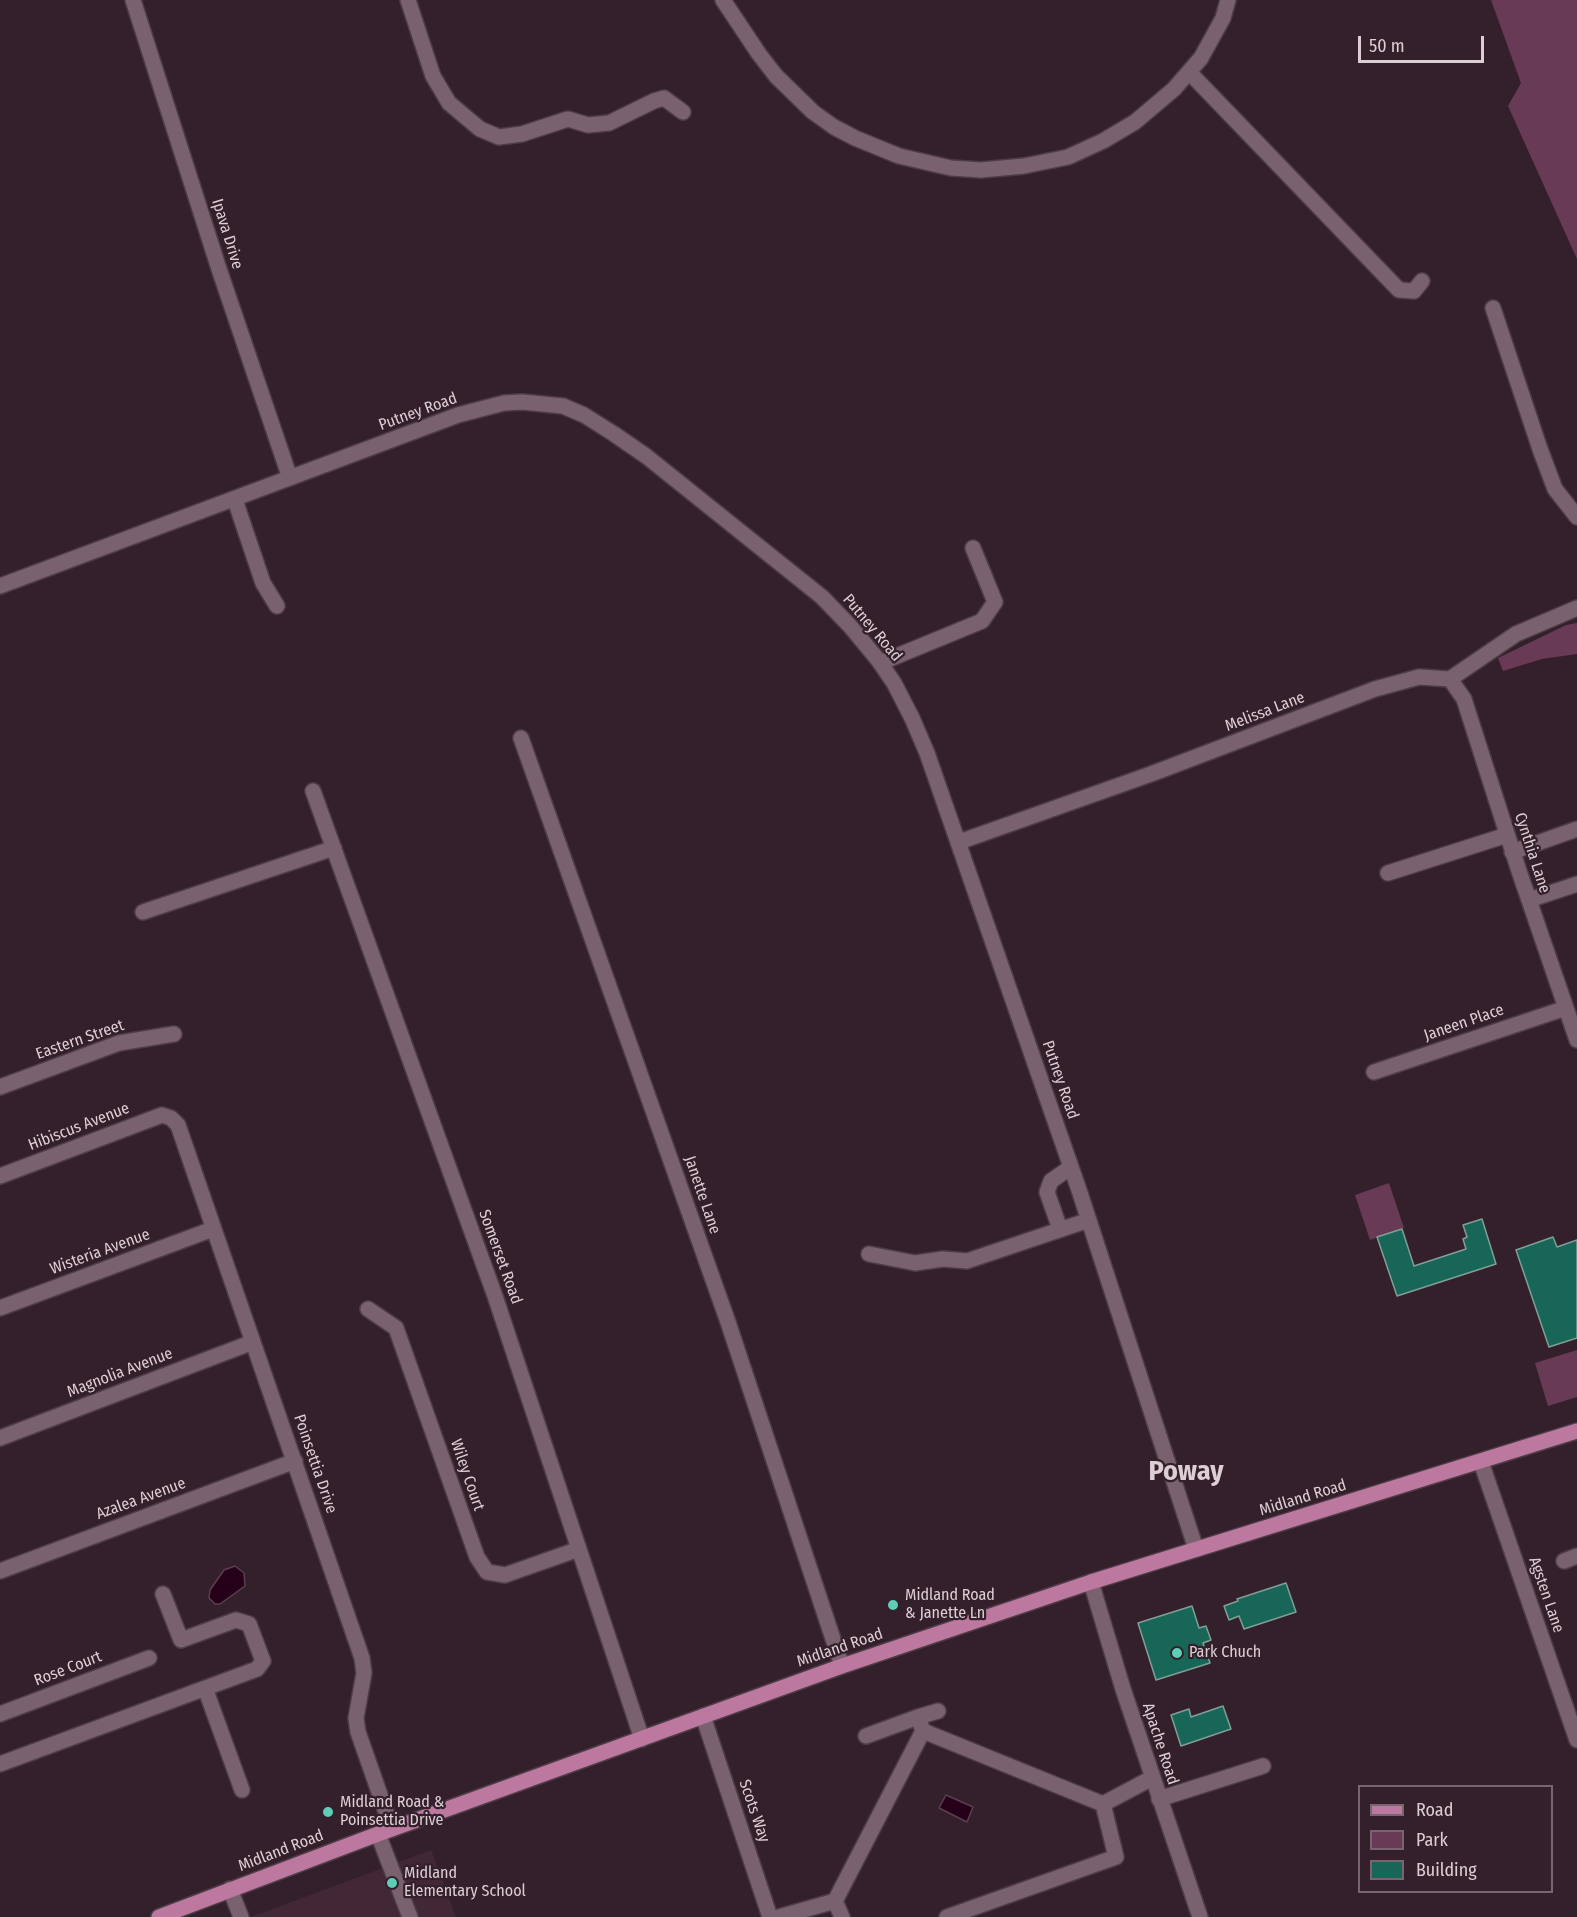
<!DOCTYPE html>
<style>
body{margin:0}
#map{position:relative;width:1577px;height:1917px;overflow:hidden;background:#34202b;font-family:"Fira Sans Condensed",sans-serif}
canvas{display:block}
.legend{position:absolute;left:1358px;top:1785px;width:195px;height:108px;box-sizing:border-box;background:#34202b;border:2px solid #77666f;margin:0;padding:8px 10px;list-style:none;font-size:18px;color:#dcced5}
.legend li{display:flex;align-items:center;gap:12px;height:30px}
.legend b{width:30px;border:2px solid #77666f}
.scale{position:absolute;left:1358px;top:36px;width:126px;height:27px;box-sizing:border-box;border:3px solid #dcced5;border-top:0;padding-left:8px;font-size:18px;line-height:21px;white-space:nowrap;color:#dcced5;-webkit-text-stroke:4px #34202b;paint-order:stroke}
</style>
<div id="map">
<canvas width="1577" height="1917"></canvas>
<ul class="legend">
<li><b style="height:8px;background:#bc789f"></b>Road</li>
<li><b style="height:16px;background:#693a55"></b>Park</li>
<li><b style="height:16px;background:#186658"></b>Building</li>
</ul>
<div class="scale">50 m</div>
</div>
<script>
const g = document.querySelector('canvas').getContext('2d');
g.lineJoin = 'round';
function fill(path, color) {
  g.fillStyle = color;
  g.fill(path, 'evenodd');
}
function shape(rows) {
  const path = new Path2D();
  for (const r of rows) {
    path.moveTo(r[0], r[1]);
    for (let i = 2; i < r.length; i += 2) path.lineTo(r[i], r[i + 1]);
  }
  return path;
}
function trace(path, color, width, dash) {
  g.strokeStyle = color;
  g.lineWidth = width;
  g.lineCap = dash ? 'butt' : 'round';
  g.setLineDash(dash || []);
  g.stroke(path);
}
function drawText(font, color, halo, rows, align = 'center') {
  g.font = font + ' "Fira Sans Condensed",sans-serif';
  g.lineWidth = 4.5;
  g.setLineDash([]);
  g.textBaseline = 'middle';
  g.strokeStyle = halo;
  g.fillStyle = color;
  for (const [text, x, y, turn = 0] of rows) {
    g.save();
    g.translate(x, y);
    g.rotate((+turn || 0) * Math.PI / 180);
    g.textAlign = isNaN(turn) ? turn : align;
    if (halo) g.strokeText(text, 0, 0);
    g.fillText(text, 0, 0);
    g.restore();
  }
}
const built = shape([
 [431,1850,456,1917,251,1917]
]);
const green = shape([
 [1491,0,1577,0,1577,259,1508,106,1521,83],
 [1577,623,1577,654,1542,659,1503,671,1498,658,1566,625],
 [1389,1183,1404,1228,1370,1240,1355,1195],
 [1577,1350,1577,1397,1548,1406,1535,1363]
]);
const water = shape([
 [235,1566,244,1573,245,1586,220,1604,215,1604,209,1598,210,1590,224,1570,235,1566],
 [946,1795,973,1807,967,1822,939,1808,946,1795]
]);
const building = shape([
 [1482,1219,1496,1264,1397,1296,1377,1237,1402,1229,1414,1266,1466,1249,1463,1239,1467,1237,1463,1225,1482,1219],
 [1553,1237,1557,1247,1577,1240,1577,1338,1549,1347,1516,1250,1553,1237],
 [1286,1583,1296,1612,1244,1629,1239,1616,1229,1620,1224,1606,1238,1601,1237,1599,1286,1583],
 [1192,1606,1199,1628,1206,1626,1211,1640,1203,1643,1210,1663,1156,1680,1138,1623,1192,1606],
 [1223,1706,1231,1729,1181,1746,1171,1715,1189,1709,1191,1717,1223,1706]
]);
const minor = shape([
 [133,0,219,269,290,478],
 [408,0,433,76,449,103,480,129,499,137,522,134,568,119,588,125,609,123,654,101,664,98,683,112],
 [723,0,759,54,776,76,813,112,834,127,855,138,899,156,951,168,981,170,1024,166,1068,157,1103,141,1135,122,1174,89,1201,58,1223,18,1228,0],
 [1189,72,1399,290,1414,291,1422,281],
 [1493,308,1540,449,1555,489,1577,517],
 [235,500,263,583,277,606],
 [0,586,458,415,504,403,522,402,563,406,584,415,614,434,646,456,822,597,850,626,879,661,894,683,912,718,927,753,1079,1190,1196,1549],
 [880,663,982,621,995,602,973,548],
 [1450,679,1464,699,1518,868,1577,1040],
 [521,738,728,1322,842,1666],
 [313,791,495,1296,642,1739],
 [959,842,1151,774,1375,689,1419,677,1450,679,1516,634,1577,608],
 [1512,852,1577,829],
 [1388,873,1507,835],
 [1529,900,1577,884],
 [143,912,334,848],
 [1374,1072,1566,1008],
 [0,1087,119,1043,174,1034],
 [0,1176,162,1115,171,1118,178,1125,362,1658,364,1673,356,1718,358,1732,392,1829],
 [1060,1229,1047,1192,1051,1181,1071,1167],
 [869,1254,915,1263,943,1259,967,1261,1089,1220],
 [0,1308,213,1229],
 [368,1309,396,1328,477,1557,487,1572,505,1575,579,1549],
 [0,1438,253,1342],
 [1481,1462,1577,1740],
 [1564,1561,1577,1556],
 [0,1571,295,1461],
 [1091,1582,1123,1689,1200,1917],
 [205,1688,242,1790],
 [0,1714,149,1658],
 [703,1716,770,1917],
 [918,1717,938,1711],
 [866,1736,918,1717,923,1731],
 [0,1764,257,1669,263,1661,249,1624,236,1620,181,1640,163,1594],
 [1159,1799,1263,1766],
 [378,1834,410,1917],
 [230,1889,241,1917],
 [835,1901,923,1731,1103,1804],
 [779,1917,835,1901,842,1917],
 [947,1917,1116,1857,1103,1804,1152,1778]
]);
const major = shape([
 [159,1917,378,1834,842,1666,1091,1582,1577,1431]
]);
const markers = [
 [893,1605,6,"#5eceb7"],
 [1177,1653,6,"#5eceb7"],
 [328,1812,6,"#5eceb7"],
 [392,1883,6,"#5eceb7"]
];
const streetNames = [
 ["Ipava Drive",227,234,73],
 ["Putney Road",418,412,-20],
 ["Putney Road",872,628,50],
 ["Melissa Lane",1265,712,-21],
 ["Cynthia Lane",1532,853,72],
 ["Janeen Place",1464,1023,-19],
 ["Eastern Street",80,1040,-19],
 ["Putney Road",1060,1080,71],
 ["Hibiscus Avenue",79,1127,-21],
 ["Janette Lane",702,1195,71],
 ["Wisteria Avenue",100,1252,-20],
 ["Somerset Road",500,1257,70],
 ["Magnolia Avenue",120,1373,-21],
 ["Poinsettia Drive",315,1464,71],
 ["Wiley Court",467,1475,71],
 ["Midland Road",1303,1498,-17],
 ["Azalea Avenue",141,1499,-20],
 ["Agsten Lane",1546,1595,71],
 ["Midland Road",840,1648,-19],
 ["Rose Court",68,1669,-21],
 ["Apache Road",1160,1744,72],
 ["Scots Way",754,1811,71],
 ["Midland Road",281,1851,-21]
];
const poiNames = [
 ["Midland Road",905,1596],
 ["& Janette Ln",905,1614],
 ["Park Chuch",1189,1653],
 ["Midland Road &",340,1803],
 ["Poinsettia Drive",340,1821],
 ["Midland",404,1874],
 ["Elementary School",404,1892]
];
const townNames = [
 ["Poway",1186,1472]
];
fill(built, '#422736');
fill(green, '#693a55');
fill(water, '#260019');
trace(water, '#5d3e51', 1.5);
fill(building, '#186658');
trace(building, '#809f98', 1.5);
trace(minor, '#4d3c46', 18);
trace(major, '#4d3c46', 18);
trace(minor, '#79616e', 15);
trace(major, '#bc789f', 15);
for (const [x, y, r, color] of markers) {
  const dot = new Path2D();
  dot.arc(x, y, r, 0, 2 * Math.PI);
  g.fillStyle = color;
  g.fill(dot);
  trace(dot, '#34202b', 2);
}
drawText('16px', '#dcced5', '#34202b', streetNames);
drawText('16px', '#dcced5', '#34202b', poiNames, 'left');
drawText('bold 28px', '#dcced5', '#34202b', townNames);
</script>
